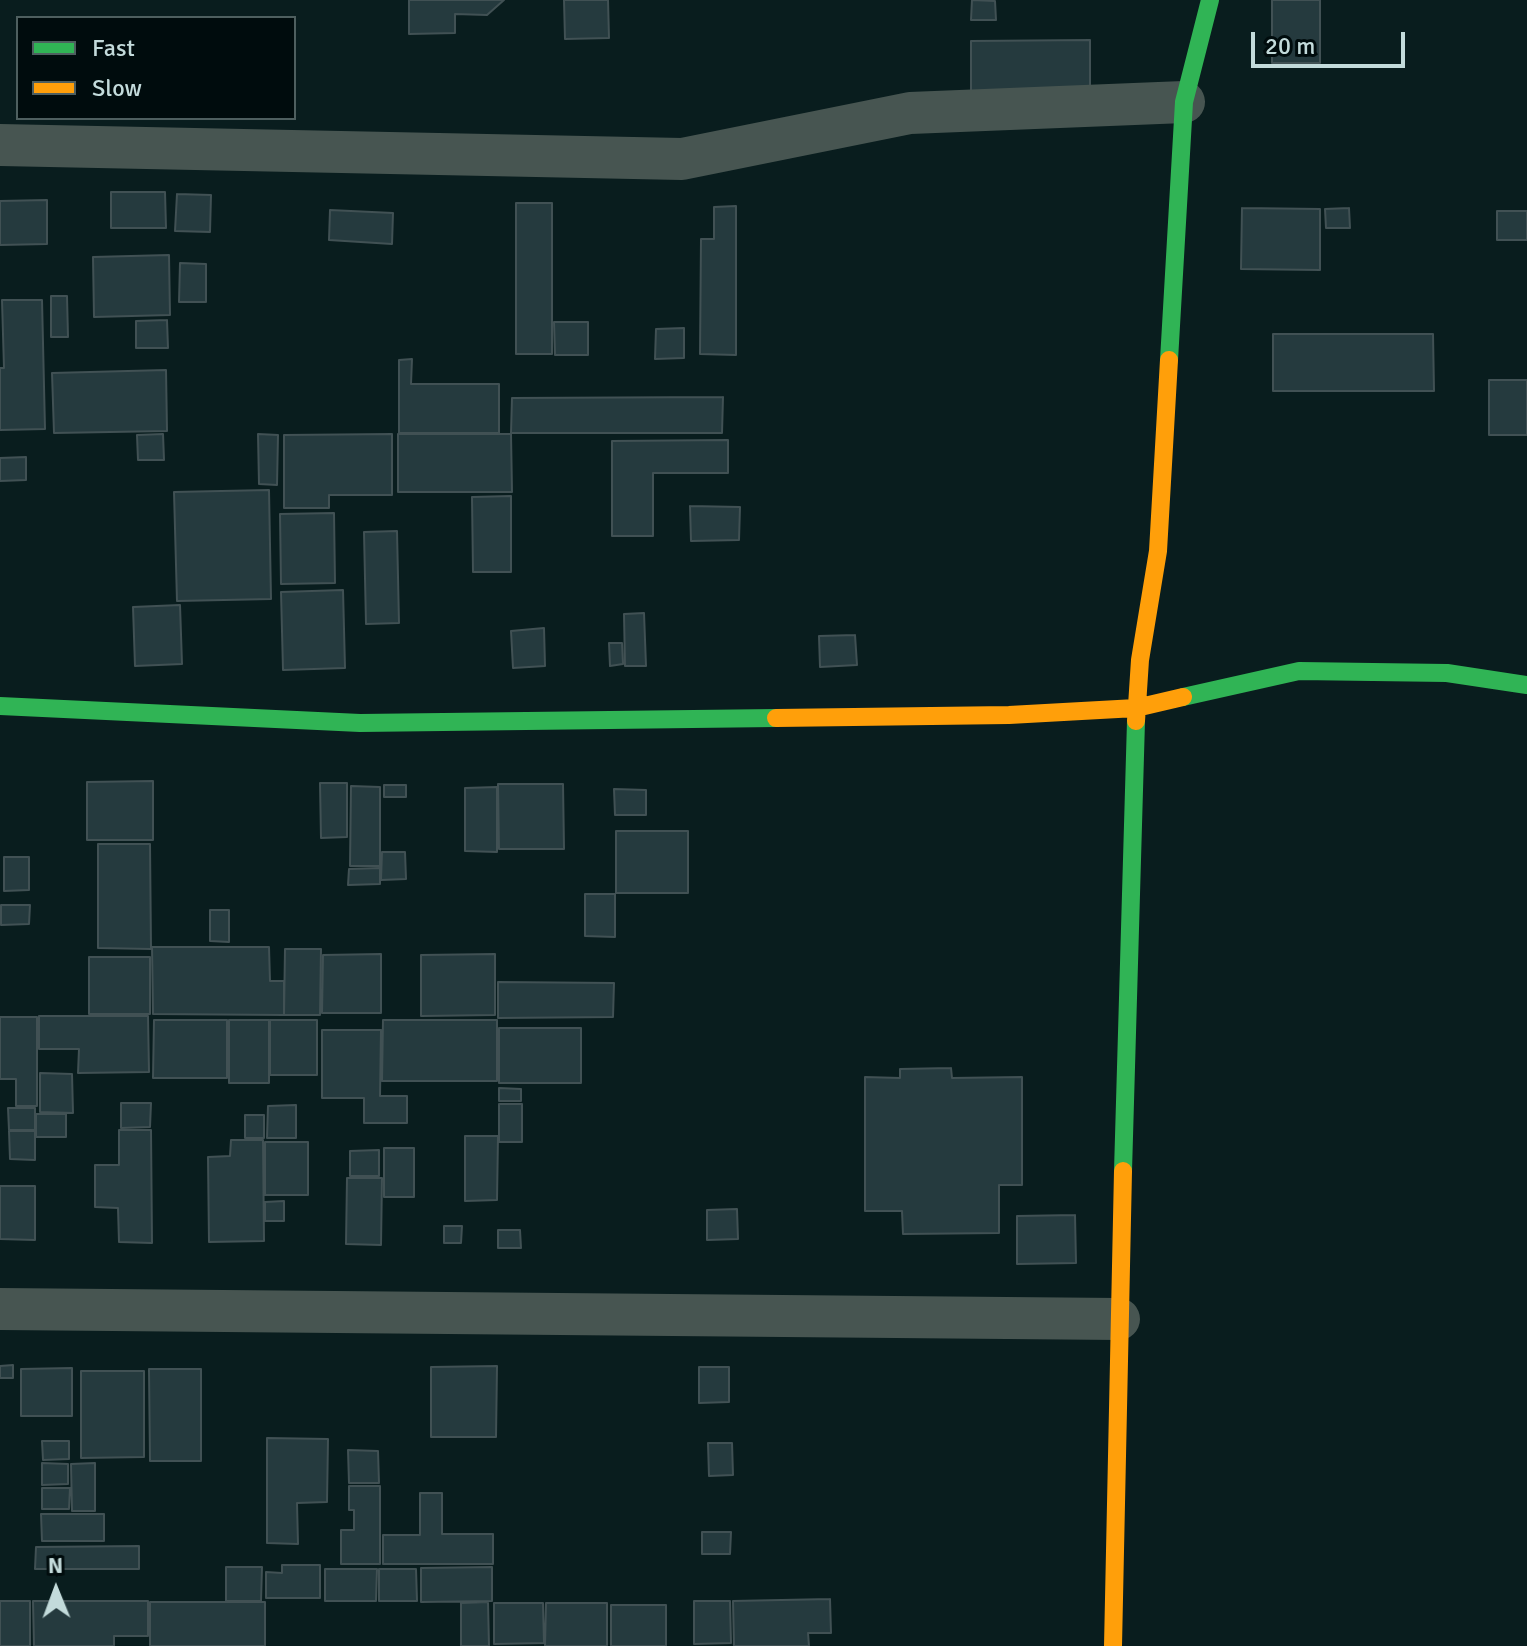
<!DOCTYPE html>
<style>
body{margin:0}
#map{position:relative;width:1527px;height:1646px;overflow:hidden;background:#091d1e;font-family:Signika,sans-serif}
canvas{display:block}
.legend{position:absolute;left:16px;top:16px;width:280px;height:104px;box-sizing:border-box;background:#000c0d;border:2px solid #4e5f5f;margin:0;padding:10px 14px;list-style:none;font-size:24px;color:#c3dbdb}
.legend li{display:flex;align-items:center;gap:16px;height:40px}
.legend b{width:40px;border:2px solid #4e5f5f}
.north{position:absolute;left:16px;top:1550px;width:80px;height:80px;-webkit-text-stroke:6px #000c0d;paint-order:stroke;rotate:359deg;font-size:22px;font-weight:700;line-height:32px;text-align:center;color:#c3dbdb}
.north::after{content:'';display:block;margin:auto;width:28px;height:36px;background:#c3dbdb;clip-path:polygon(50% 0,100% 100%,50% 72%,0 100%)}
.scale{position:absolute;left:1251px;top:32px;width:154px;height:36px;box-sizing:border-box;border:4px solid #c3dbdb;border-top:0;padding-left:10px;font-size:24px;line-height:28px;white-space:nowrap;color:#c3dbdb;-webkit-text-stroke:6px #000c0d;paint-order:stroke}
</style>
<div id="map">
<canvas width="1527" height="1646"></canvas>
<ul class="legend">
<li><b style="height:10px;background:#30b455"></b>Fast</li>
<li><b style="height:10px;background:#ff9f0a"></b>Slow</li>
</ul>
<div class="north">N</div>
<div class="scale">20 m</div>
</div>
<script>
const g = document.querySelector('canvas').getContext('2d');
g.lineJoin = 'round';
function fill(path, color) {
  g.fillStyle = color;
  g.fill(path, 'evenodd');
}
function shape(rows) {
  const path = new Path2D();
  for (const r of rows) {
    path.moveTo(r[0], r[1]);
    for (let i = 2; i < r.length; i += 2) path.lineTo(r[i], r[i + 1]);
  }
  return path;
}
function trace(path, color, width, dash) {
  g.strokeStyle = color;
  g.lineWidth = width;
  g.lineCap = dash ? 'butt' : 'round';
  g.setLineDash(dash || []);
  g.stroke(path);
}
const building = shape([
 [409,0,504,0,487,15,455,14,455,33,409,34,409,0],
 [564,0,608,0,609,38,565,39,564,0],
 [972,0,995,1,996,20,971,20,972,0],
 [1272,0,1320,0,1320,63,1272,63,1272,0],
 [1090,40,1090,91,971,93,971,41,1090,40],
 [111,192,165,192,166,228,111,228,111,192],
 [177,194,211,195,210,232,175,231,177,194],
 [47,200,47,244,0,245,0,201,47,200],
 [516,203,552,203,552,354,516,354,516,203],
 [736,206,736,355,700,354,701,239,714,239,714,207,736,206],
 [1242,208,1320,209,1320,270,1241,269,1242,208],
 [1349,208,1350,228,1326,228,1325,209,1349,208],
 [330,210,393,213,392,244,329,240,330,210],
 [1497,211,1527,211,1527,240,1497,240,1497,211],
 [169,255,170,315,94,317,93,257,169,255],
 [180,263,206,264,206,302,179,302,180,263],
 [51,296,67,296,68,337,51,337,51,296],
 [2,300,42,300,45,429,0,430,0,368,4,368,2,300],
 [167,320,168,348,136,348,136,321,167,320],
 [554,322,588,322,588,355,555,355,554,322],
 [684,328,684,358,655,359,656,329,684,328],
 [1273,334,1433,334,1434,391,1273,391,1273,334],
 [412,359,411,384,499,384,499,433,399,433,399,360,412,359],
 [166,370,167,431,54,433,52,373,166,370],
 [1489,380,1527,380,1527,435,1489,435,1489,380],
 [723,397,722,433,511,433,512,398,723,397],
 [163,434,164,460,138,460,137,435,163,434],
 [258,434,278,435,277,485,259,484,258,434],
 [392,434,392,495,329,495,329,508,284,508,284,435,392,434],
 [398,434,511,434,512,492,398,492,398,434],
 [728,440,728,473,653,473,653,536,612,536,612,441,728,440],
 [26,457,26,480,0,481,0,458,26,457],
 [269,490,271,599,177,601,174,492,269,490],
 [511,496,511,572,473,572,472,497,511,496],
 [690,506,740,507,739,540,691,541,690,506],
 [334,513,335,583,281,584,280,514,334,513],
 [397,531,399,623,366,624,364,532,397,531],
 [343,590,345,668,283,670,281,592,343,590],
 [180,605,182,664,135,666,133,607,180,605],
 [644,613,646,666,625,666,624,614,644,613],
 [544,628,545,666,513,668,511,631,544,628],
 [855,635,857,665,820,667,819,636,855,635],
 [609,643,622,643,623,664,610,666,609,643],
 [153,781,153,840,87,840,87,782,153,781],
 [320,783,347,783,347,837,321,838,320,783],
 [498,784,563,784,564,849,499,849,498,784],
 [384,785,406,785,406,797,384,797,384,785],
 [351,786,380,787,380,866,350,866,351,786],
 [497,787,497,852,465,851,465,788,497,787],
 [614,789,646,790,646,815,615,815,614,789],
 [616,831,688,831,688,893,616,893,616,831],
 [98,844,150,844,151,949,98,948,98,844],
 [382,852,405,852,406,879,381,880,382,852],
 [4,857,29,857,29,890,4,891,4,857],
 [380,868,380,884,348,885,349,869,380,868],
 [585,894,615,894,615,937,585,936,585,894],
 [1,905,30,905,29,924,1,925,1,905],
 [210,910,229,910,229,942,210,941,210,910],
 [152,947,269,947,270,981,284,981,284,1015,153,1014,152,947],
 [285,949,321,949,320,1015,284,1015,285,949],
 [381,954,381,1013,322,1013,323,955,381,954],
 [495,954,495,1015,421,1016,421,955,495,954],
 [89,957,150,957,150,1014,89,1014,89,957],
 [498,982,614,983,613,1017,498,1018,498,982],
 [39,1016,148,1016,149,1072,78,1073,79,1049,39,1049,39,1016],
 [0,1017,37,1017,37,1106,16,1106,16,1079,0,1079,0,1017],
 [154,1020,227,1020,227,1078,153,1078,154,1020],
 [229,1020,269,1020,269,1083,229,1083,229,1020],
 [270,1020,317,1020,317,1075,270,1075,270,1020],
 [383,1020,497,1020,497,1081,382,1081,383,1020],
 [499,1028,581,1028,581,1083,499,1083,499,1028],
 [322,1030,381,1030,380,1096,407,1096,407,1123,364,1123,364,1098,322,1098,322,1030],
 [951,1068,952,1078,1022,1077,1022,1185,999,1185,999,1233,903,1234,902,1211,865,1211,865,1077,900,1078,900,1069,951,1068],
 [40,1073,72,1074,73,1113,40,1112,40,1073],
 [499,1088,521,1089,521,1101,499,1101,499,1088],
 [121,1103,151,1103,150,1127,121,1128,121,1103],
 [499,1104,522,1104,522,1142,499,1142,499,1104],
 [296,1105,296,1138,267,1138,268,1106,296,1105],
 [8,1108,35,1108,35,1130,9,1130,8,1108],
 [36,1114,66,1114,66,1137,36,1137,36,1114],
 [245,1115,264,1115,264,1138,245,1138,245,1115],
 [119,1130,151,1130,152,1243,119,1242,118,1208,95,1207,95,1165,119,1165,119,1130],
 [9,1131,35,1131,35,1160,10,1159,9,1131],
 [465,1136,498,1136,497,1200,465,1201,465,1136],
 [231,1140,263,1140,264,1241,209,1242,208,1157,230,1156,231,1140],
 [265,1142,308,1142,308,1195,265,1195,265,1142],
 [384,1148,414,1148,414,1197,384,1197,384,1148],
 [379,1150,379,1176,350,1176,350,1151,379,1150],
 [347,1178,382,1178,381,1245,346,1244,347,1178],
 [0,1186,35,1186,35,1240,0,1239,0,1186],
 [284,1201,284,1221,265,1221,265,1202,284,1201],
 [737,1209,738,1239,707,1240,707,1210,737,1209],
 [1075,1215,1076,1263,1017,1264,1017,1216,1075,1215],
 [444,1226,462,1226,461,1243,444,1243,444,1226],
 [498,1230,520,1230,521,1248,498,1248,498,1230],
 [13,1365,13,1378,0,1378,0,1366,13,1365],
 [497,1366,496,1437,431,1437,431,1367,497,1366],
 [699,1367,729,1367,729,1402,699,1403,699,1367],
 [72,1368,72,1416,21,1416,21,1369,72,1368],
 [149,1369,201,1369,201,1461,150,1461,149,1369],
 [81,1371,144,1371,144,1457,81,1458,81,1371],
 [267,1438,328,1439,327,1502,297,1503,298,1544,267,1543,267,1438],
 [42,1441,69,1441,69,1459,43,1460,42,1441],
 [708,1443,732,1443,733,1475,709,1476,708,1443],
 [348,1450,378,1451,379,1483,349,1483,348,1450],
 [42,1463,68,1464,68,1484,42,1485,42,1463],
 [95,1463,95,1511,72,1511,71,1464,95,1463],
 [349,1486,380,1486,380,1564,341,1564,341,1530,354,1530,354,1510,349,1510,349,1486],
 [42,1488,70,1488,69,1509,42,1509,42,1488],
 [420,1493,442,1493,442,1534,493,1534,493,1564,383,1564,383,1535,420,1535,420,1493],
 [41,1514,104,1514,104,1541,42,1541,41,1514],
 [702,1532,731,1532,730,1554,702,1554,702,1532],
 [139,1546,139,1569,35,1569,36,1547,139,1546],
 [282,1565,320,1565,320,1598,266,1598,266,1572,282,1573,282,1565],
 [226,1567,262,1567,261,1601,226,1601,226,1567],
 [492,1567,492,1601,421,1602,421,1568,492,1567],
 [325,1569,377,1569,376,1601,325,1601,325,1569],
 [379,1569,416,1569,417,1601,379,1601,379,1569],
 [830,1599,831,1633,808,1633,809,1646,734,1646,733,1601,830,1599],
 [0,1601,30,1601,30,1646,0,1646,0,1601],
 [33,1601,148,1601,148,1636,114,1636,114,1646,34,1646,33,1601],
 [694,1601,730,1601,731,1643,694,1644,694,1601],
 [150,1602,265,1602,265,1646,150,1646,150,1602],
 [488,1602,489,1646,461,1646,461,1603,488,1602],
 [494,1603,543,1603,544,1643,494,1644,494,1603],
 [546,1603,607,1603,607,1646,545,1646,546,1603],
 [611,1605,666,1605,666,1646,611,1646,611,1605]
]);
const street = shape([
 [0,145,682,159,910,113,1184,102],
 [0,1309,1119,1319]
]);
const fast = shape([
 [1169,360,1184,102,1210,0],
 [1183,697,1299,671,1447,673,1527,685],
 [0,706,360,723,776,718],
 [1123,1171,1136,721]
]);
const slow = shape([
 [776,718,1009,715,1136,708,1183,697],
 [1136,721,1140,660,1158,551,1169,360],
 [1113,1646,1123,1171]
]);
fill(building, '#253a3e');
trace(building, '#415154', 2);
trace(street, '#475551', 42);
trace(fast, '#30b455', 18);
trace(slow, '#ff9f0a', 18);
</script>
